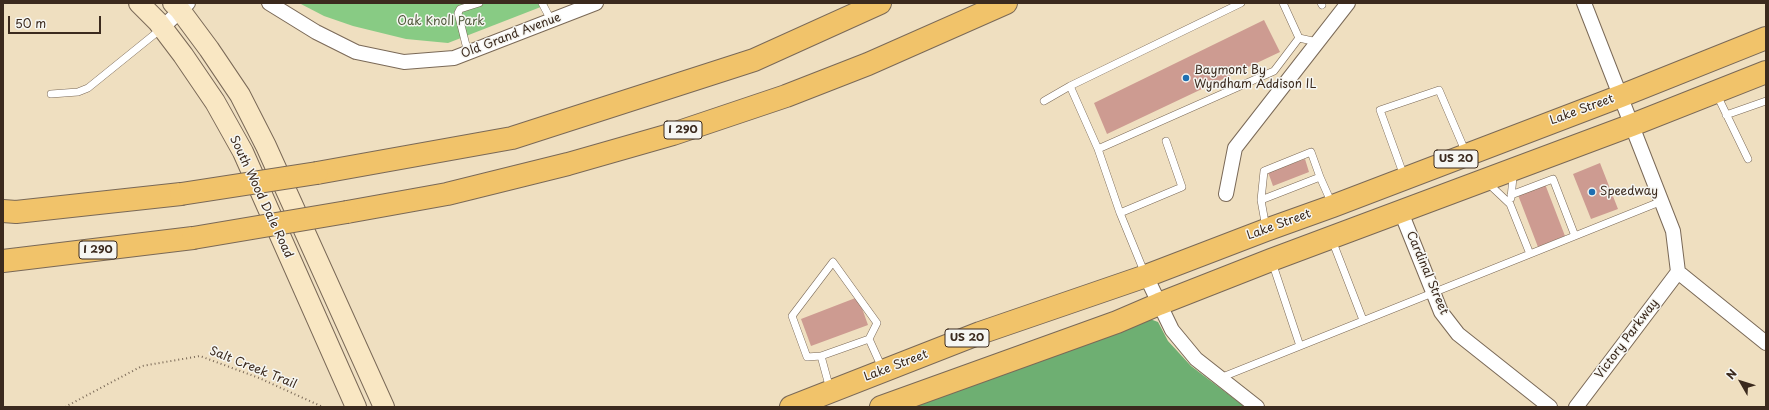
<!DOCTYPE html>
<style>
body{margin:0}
#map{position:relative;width:1769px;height:410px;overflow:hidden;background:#efdfc0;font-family:"Playpen Sans",sans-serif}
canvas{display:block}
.frame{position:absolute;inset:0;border:4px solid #3b2a1e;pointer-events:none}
.north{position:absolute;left:1721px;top:362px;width:40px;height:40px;-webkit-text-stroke:3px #f6f6f2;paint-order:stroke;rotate:309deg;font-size:11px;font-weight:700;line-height:16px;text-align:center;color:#3b2a1e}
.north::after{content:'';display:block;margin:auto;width:14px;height:18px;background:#3b2a1e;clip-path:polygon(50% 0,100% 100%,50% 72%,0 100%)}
.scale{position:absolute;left:8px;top:16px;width:93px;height:18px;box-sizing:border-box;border:2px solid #3b2a1e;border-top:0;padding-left:5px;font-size:12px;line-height:14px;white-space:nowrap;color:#3b2a1e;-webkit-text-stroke:3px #f6f6f2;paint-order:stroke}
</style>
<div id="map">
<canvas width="1769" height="410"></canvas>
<div class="frame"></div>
<div class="north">N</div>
<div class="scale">50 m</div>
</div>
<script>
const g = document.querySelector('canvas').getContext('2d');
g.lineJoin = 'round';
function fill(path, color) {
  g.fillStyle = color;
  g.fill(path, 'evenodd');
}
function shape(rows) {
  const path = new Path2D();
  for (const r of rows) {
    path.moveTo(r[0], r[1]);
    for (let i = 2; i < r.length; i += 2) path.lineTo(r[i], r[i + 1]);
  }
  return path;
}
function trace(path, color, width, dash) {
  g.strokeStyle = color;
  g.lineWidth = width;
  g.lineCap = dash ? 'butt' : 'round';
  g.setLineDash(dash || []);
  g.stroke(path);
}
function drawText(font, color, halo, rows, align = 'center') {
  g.font = font + ' "Playpen Sans",sans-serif';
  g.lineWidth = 3;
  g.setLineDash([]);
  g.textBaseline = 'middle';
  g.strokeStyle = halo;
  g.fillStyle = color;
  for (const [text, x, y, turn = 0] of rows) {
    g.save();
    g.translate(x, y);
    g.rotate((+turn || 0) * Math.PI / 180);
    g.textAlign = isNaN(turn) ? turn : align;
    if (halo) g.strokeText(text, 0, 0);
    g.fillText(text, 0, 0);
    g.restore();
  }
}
const green = shape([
 [299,3,551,3,448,43,406,39,353,26,324,16]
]);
const forest = shape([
 [1150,319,1158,322,1168,341,1191,366,1245,407,902,407]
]);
const building = shape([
 [1264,20,1280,52,1107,134,1094,103],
 [1305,159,1309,172,1273,186,1268,172],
 [1600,163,1618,209,1591,219,1573,174],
 [1545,184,1565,236,1538,247,1518,195],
 [858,297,868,325,811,346,801,319]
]);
const path = shape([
 [65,407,142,366,200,356,259,378,323,407]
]);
const lane = shape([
 [542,3,551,20],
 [1283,3,1299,38],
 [1321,3,1322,5],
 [1299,38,1317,42],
 [468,53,458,13,460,9,479,3],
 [51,94,78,92,88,88,161,29],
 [1717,95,1748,159],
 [1044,101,1070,86],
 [1726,115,1766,101],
 [1098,149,1274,71,1299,38],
 [1404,176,1380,110,1439,90,1466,153],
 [1511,195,1553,179,1575,236],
 [1511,198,1513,177,1517,174],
 [1261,200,1264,171,1311,152,1320,177],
 [1120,213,1182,187,1166,141],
 [1266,228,1261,200,1320,177,1332,204],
 [1332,240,1363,320],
 [1530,254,1662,201],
 [833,262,877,323,869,339,821,356,807,357,792,316,833,262],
 [1272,262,1300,346,1530,254,1510,204,1492,187,1487,185],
 [1145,274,1120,213,1098,149,1070,86,1241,3],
 [869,339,883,370],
 [821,356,830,389],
 [1220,378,1300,346]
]);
const street = shape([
 [269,3,316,32,356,52,404,62,454,58,596,3],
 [1584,3,1673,231,1678,272,1766,343],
 [162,28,188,3],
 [1226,194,1235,148,1348,3],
 [1401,212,1441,312,1458,334,1550,407],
 [1146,276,1172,330,1196,359,1257,407],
 [1576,407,1678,272]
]);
const secondary = shape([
 [139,3,158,22,183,55,215,102,243,152,356,407],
 [173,3,180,10,209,49,240,95,266,146,384,407]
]);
const primary = shape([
 [791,407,980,333,1146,276,1266,230,1333,206,1621,96,1766,38],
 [881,407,1117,322,1159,304,1271,260,1632,125,1766,72]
]);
const highway = shape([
 [317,173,512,138,754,60,880,3],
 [3,211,16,212,181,194],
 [347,212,447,194,568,164,673,134,786,96,868,64,1006,3],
 [3,261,193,238]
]);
const highwayBridge = shape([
 [181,194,317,173],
 [193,238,347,212]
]);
const markers = [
 [1186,78,4,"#1f6fb2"],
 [1592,192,4,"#1f6fb2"]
];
const shields = [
 [683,130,38],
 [1456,159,44],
 [98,250,38],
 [967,338,44]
];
const shieldNames = [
 ["I 290",683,130],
 ["US 20",1456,159],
 ["I 290",98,250],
 ["US 20",967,338]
];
const parkNames = [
 ["Oak Knoll Park",441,22]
];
const streetNames = [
 ["Old Grand Avenue",511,36,-21],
 ["Lake Street",1582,110,-20],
 ["South Wood Dale Road",261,197,65],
 ["Lake Street",1279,225,-20],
 ["Cardinal Street",1427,273,67],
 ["Victory Parkway",1627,339,-53],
 ["Lake Street",896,366,-21],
 ["Salt Creek Trail",253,368,22]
];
const poiNames = [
 ["Baymont By",1194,71],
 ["Wyndham Addison IL",1194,85],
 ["Speedway",1600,192]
];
fill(green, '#88cb84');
fill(forest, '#6eaf72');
fill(building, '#cd9b91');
trace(lane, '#7a6957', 8);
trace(street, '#7a6957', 16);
trace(secondary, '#7a6957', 22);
trace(primary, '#7a6957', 24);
trace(highway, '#7a6957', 24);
trace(path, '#7a6957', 2, [1, 3]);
trace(lane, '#fff', 7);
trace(street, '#fff', 14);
trace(secondary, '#f9e7c3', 20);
trace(primary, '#f1c36a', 22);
trace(highway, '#f1c36a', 22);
trace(highwayBridge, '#7a6957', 24, []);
trace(highwayBridge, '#f1c36a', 22);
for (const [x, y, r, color] of markers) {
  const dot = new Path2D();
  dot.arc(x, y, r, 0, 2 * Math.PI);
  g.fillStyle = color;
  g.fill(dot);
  trace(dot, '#f6f6f2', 1.5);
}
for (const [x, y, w] of shields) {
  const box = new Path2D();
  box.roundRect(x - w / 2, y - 9, w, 18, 3);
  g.fillStyle = '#f6f6f2';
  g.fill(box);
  trace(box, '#3b2a1e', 1);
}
drawText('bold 11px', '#3b2a1e', null, shieldNames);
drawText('12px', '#525a3d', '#f6f6f2', parkNames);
drawText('12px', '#3b2a1e', '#f6f6f2', streetNames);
drawText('12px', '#3b2a1e', '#f6f6f2', poiNames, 'left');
</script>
